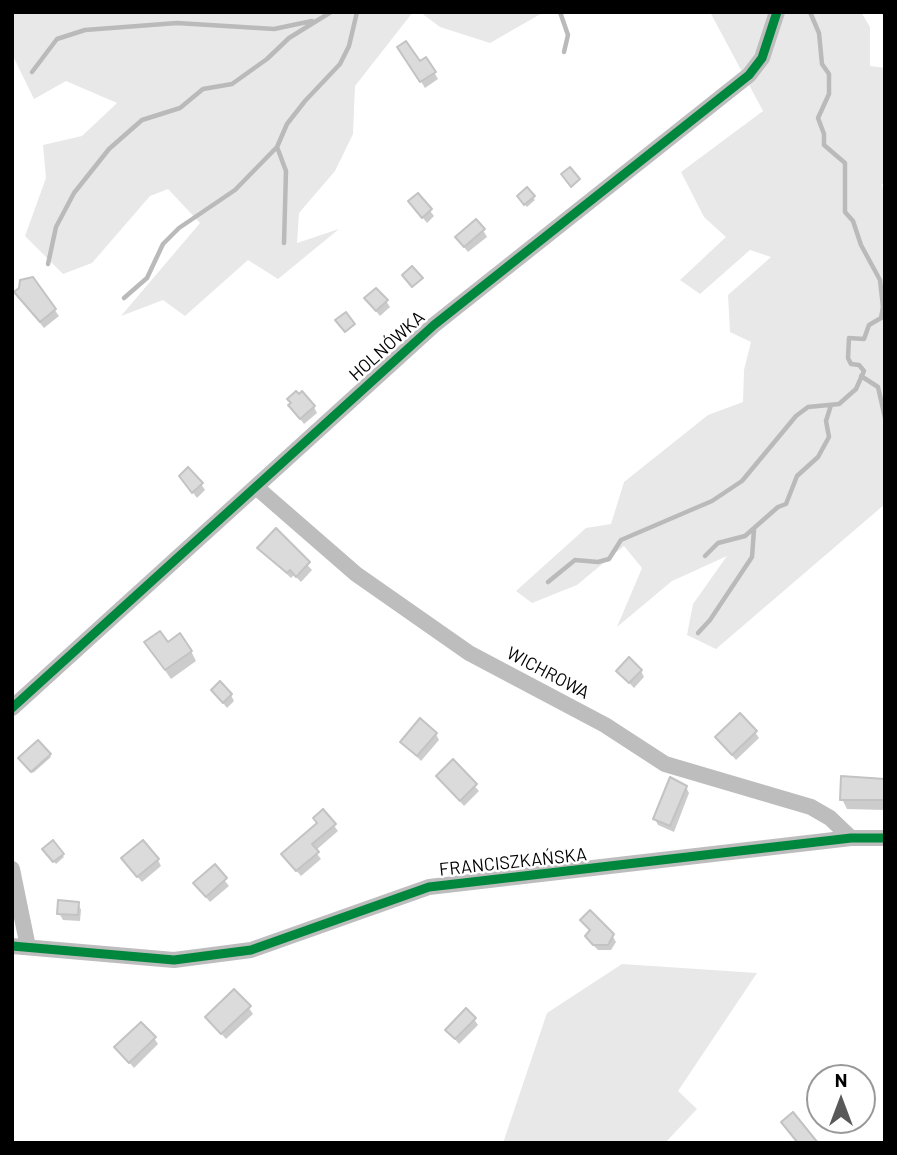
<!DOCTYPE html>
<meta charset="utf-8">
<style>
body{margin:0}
#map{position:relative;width:897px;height:1155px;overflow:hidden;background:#fff;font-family:Barlow,sans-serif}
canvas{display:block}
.frame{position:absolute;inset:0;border:14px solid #000;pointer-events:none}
.north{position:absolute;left:806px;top:1064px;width:70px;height:70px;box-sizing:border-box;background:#fff;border:2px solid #999;border-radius:50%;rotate:0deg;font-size:19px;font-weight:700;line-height:28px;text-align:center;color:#000}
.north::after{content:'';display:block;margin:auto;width:24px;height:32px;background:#595959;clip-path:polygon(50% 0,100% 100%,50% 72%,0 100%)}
</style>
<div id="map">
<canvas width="897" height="1155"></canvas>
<div class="frame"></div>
<div class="north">N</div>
</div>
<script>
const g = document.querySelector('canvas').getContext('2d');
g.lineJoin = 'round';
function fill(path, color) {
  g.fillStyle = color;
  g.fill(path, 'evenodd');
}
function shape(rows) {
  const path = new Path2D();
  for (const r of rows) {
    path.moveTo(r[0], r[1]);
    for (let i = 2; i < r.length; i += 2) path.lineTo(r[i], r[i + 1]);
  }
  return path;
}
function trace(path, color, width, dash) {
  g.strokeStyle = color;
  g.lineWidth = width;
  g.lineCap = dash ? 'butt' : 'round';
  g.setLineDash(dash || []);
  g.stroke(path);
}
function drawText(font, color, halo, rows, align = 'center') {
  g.font = font + ' Barlow,sans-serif';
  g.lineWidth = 5;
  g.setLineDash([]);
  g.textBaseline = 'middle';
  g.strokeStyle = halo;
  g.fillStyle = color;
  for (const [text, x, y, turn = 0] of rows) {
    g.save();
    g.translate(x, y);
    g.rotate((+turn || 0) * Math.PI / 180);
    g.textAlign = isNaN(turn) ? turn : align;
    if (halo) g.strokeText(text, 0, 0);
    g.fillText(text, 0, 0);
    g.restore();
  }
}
const green = shape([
 [12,12,413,12,355,86,353,134,335,171,299,213,297,243,339,229,278,279,248,260,185,316,163,300,121,316,200,223,168,189,150,196,92,263,63,274,25,236,46,178,43,145,82,136,117,103,66,81,34,99,12,54],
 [420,12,544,12,490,43,440,27],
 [710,12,861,12,870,27,870,66,885,68,885,181,882,185,885,194,885,504,716,649,687,635,693,604,727,556,672,581,617,627,642,568,624,546,577,585,532,603,516,591,586,528,611,524,624,482,708,415,743,402,744,370,751,342,730,332,728,295,771,257,750,250,700,294,680,280,726,237,704,217,681,172,763,111],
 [622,964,757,973,678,1091,697,1109,665,1143,503,1143,547,1013]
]);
const shadow = shape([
 [407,59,419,63,426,59,438,79,425,88],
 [527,190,535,200,527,207,520,199],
 [418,195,434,216,427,223,410,202],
 [483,230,487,237,468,252,461,243],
 [32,279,59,316,44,328,16,293],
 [386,301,390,307,380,316,370,304],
 [290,406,314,407,317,413,304,424],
 [185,482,201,484,205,490,197,498],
 [276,531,312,570,301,582,294,575,291,578,259,548],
 [168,644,191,651,196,661,171,679,152,652],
 [618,671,641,671,644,677,634,688],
 [213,690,231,695,234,701,227,708],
 [755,732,759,738,736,760,717,738],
 [436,734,439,740,421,761,402,742],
 [49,755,51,757,33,773,22,761],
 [453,762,479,791,464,806,438,776],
 [885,781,885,810,847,809,842,799],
 [686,787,689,793,674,832,658,825,655,819],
 [323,811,338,831,315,851,321,859,301,876,287,860,318,824],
 [46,852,62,855,64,857,56,864],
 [158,860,161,866,142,882,127,865],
 [214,867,229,886,210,902,199,889],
 [78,903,81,910,80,921,63,920,59,913],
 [583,921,612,935,616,942,611,950,598,950,590,942,587,936,591,932],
 [249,1008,253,1014,226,1039,207,1017],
 [474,1019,478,1025,459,1044,447,1030],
 [154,1038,158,1044,134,1068,117,1048]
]);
const stream = shape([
 [560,12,568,35,564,52],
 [32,72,57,39,85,30,177,23,274,29,312,21],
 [284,243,286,171,277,147,287,124,305,101,340,64,349,46,357,12],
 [48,264,56,227,74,193,109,149,142,120,180,108,203,89,232,84,267,59,289,38,331,12],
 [124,298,147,278,163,244,179,228,235,190,277,147],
 [861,376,878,387,885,418],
 [705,556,718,543,745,536,778,507,786,504,797,476,818,457,829,437,826,421,831,405],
 [548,582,575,560,598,562,609,559,621,540,712,501,742,481,796,416,808,407,839,404,856,389,864,371,859,365,851,364,848,358,849,338,864,339,869,325,881,318,883,307,880,280,861,245,853,221,845,212,845,163,824,145,824,134,818,118,829,94,829,74,822,64,819,33,810,12],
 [698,633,710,620,752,557,754,530]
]);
const building = shape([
 [406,41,420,61,426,57,436,72,420,82,397,47,406,41],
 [570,167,580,179,571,187,561,174,570,167],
 [527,187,535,196,524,205,517,196,527,187],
 [418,193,432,209,422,218,408,201,418,193],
 [476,219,485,229,464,247,455,237,476,219],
 [412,266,423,278,412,287,402,275,412,266],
 [33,277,56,309,40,322,14,292,19,288,20,280,33,277],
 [376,288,388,300,376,311,364,298,376,288],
 [346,312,355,324,345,332,335,320,346,312],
 [296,391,299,394,302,391,315,406,300,419,288,405,291,403,287,399,296,391],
 [188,467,203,483,192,493,179,476,188,467],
 [276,528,310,562,296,577,290,570,287,573,257,548,276,528],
 [160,631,168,642,180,633,192,651,165,670,144,642,160,631],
 [629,657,642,670,629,683,616,671,629,657],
 [220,681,232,694,223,703,211,690,220,681],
 [740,713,757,731,732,755,715,737,740,713],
 [420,718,437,733,417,756,400,742,420,718],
 [38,740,51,754,31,772,18,758,38,740],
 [453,759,477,784,460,801,436,776,453,759],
 [841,776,885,779,885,800,840,800,841,776],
 [670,777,687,786,670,826,653,819,670,777],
 [323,809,336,824,312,844,319,852,296,871,281,854,317,823,313,818,323,809],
 [53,840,64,854,53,862,42,849,53,840],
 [143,840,159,859,137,877,121,858,143,840],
 [215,864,227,878,206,897,193,883,215,864],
 [58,900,79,902,78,915,57,914,58,900],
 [590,910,614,934,608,945,593,945,585,936,590,930,580,920,590,910],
 [234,989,251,1006,221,1034,205,1017,234,989],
 [466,1008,476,1018,455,1039,445,1030,466,1008],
 [141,1022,156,1037,129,1063,114,1047,141,1022],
 [793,1112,818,1143,798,1143,781,1122,793,1112]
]);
const minor = shape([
 [256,487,356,574,469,653,605,725,665,764,811,807,830,818,851,838],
 [12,708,434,325,749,75,762,58,777,12],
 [12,869,28,947],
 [12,946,174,960,251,950,429,887,851,838,885,838]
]);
const cycleway = shape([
 [12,708,434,325,749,75,762,58,777,12],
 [12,946,174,960,251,950,429,887,851,838,885,838]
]);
const streetNames = [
 ["HOLNÓWKA",387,346,-42],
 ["WICHROWA",548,673,28],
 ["FRANCISZKAŃSKA",513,862,-6]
];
fill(green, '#e8e8e8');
fill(shadow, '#0003');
trace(stream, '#bababa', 4.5);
fill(building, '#dbdbdb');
trace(building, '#c3c3c3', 2);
trace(minor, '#bdbdbd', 16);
trace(cycleway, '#00873e', 9);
drawText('18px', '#000', '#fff', streetNames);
</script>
